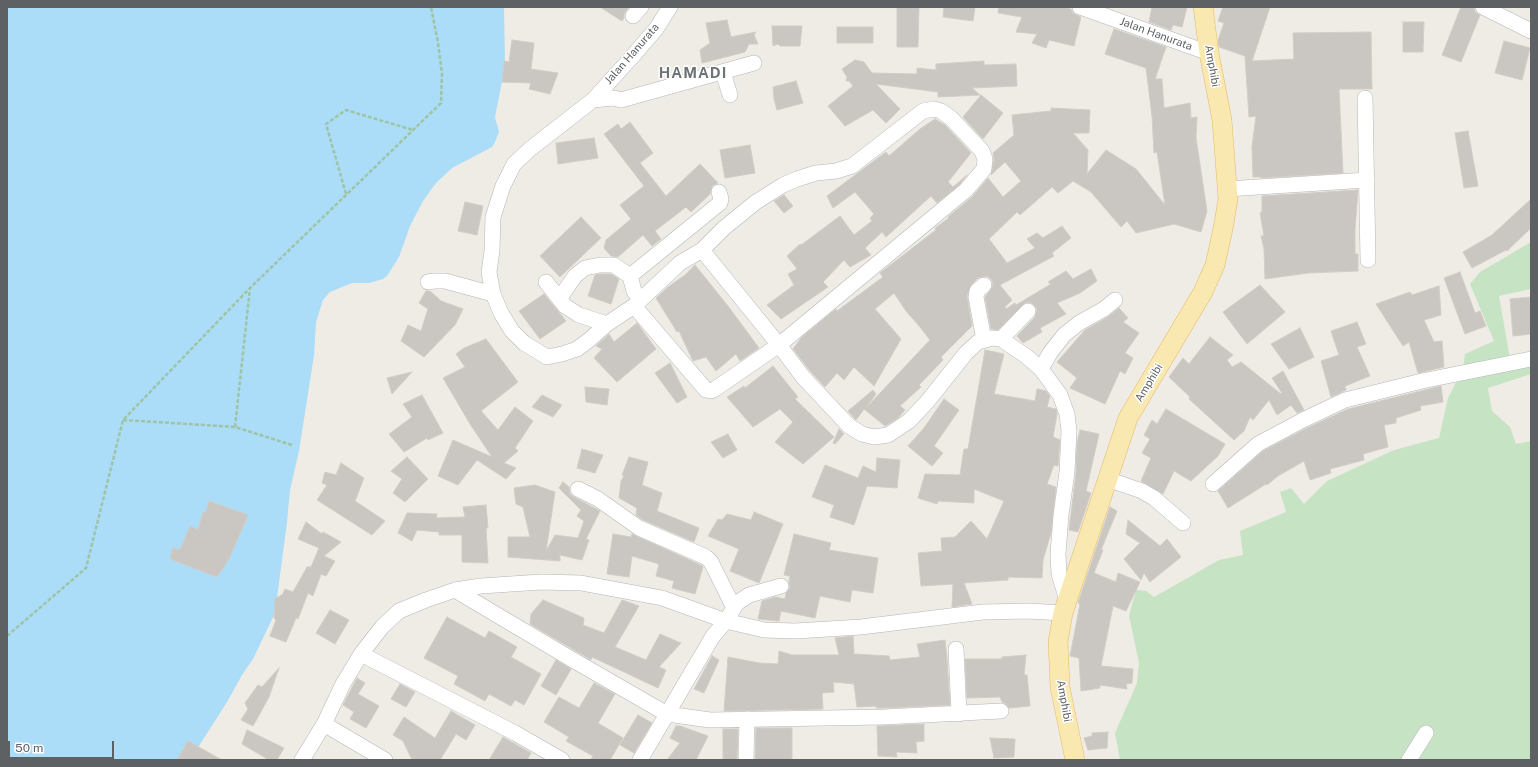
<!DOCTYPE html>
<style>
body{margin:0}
#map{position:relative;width:1538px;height:767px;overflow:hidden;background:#eeece5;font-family:"Public Sans",sans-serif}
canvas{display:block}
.frame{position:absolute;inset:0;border:8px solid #5d6164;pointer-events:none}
.scale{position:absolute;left:8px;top:741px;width:106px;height:18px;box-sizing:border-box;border:2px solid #5d6164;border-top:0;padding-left:5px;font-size:12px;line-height:14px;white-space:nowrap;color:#5d6164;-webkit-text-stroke:3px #fff;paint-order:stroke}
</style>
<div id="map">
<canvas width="1538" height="767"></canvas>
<div class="frame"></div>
<div class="scale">50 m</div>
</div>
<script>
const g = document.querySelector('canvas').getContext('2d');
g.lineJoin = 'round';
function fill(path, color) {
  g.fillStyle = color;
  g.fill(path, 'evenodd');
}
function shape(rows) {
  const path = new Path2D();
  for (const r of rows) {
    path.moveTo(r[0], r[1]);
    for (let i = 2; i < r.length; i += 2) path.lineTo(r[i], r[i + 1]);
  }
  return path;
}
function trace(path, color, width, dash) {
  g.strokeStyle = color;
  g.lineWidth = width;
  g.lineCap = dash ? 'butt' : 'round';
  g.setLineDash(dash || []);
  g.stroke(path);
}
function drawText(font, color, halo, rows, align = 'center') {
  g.font = font + ' "Public Sans",sans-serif';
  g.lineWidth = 3;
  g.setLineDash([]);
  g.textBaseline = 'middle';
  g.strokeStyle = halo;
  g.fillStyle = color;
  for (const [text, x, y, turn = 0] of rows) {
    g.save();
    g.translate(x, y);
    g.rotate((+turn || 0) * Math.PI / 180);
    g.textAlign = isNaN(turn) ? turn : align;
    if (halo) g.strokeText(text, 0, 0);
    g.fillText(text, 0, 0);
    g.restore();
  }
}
const green = shape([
 [1531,242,1531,289,1499,296,1511,364,1531,361,1531,374,1488,388,1492,411,1510,427,1516,444,1531,441,1531,760,1120,760,1115,733,1137,683,1139,663,1129,616,1136,590,1146,591,1154,597,1219,560,1243,555,1240,531,1286,512,1280,492,1291,488,1304,504,1327,481,1394,450,1439,438,1448,398,1463,369,1465,354,1494,341,1470,284,1480,272]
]);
const water = shape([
 [7,7,504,7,505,66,495,117,499,132,495,142,492,147,452,168,436,183,423,201,410,226,399,257,387,276,383,279,369,283,352,283,330,292,323,300,316,322,314,355,299,451,290,490,287,522,275,613,253,659,242,675,227,702,190,760,62,760,57,757,54,760,7,760]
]);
const building = shape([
 [600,7,629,7,624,14,624,18,622,21,600,7],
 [897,7,919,7,918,47,897,47,897,7],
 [944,7,975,7,973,21,943,17,944,7],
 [999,7,1062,7,1071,9,1073,13,1081,17,1074,46,1049,40,1046,48,1032,43,1037,34,1016,32,1022,17,998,13,999,7],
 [1152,7,1187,7,1182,27,1173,25,1171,30,1149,22,1152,7],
 [1223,7,1270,7,1252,61,1294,59,1293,33,1371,32,1372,89,1339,89,1343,173,1261,178,1261,177,1253,177,1252,147,1256,116,1249,117,1245,56,1219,47,1218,40,1224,23,1218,21,1223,7],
 [1461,7,1474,7,1475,12,1480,15,1461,62,1442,55,1461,7],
 [727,20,731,37,756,32,754,35,758,44,749,44,745,52,702,63,700,50,710,43,706,23,727,20],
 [1403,22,1424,22,1423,52,1403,52,1403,22],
 [772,26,802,26,800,46,780,46,778,44,773,46,772,26],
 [837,27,873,27,873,43,837,43,837,27],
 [1114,29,1166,47,1155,79,1162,79,1164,108,1190,103,1191,118,1197,117,1196,138,1207,211,1201,232,1174,224,1136,233,1127,221,1121,227,1091,192,1073,181,1058,193,1052,187,1020,215,1017,212,989,239,1007,263,1035,248,1027,239,1037,233,1043,238,1062,226,1071,238,1052,253,1054,256,1000,285,1012,300,1005,307,1006,309,1015,303,1016,305,1051,284,1048,282,1066,271,1073,279,1091,269,1097,281,1080,293,1057,303,1066,314,1040,328,1042,332,1023,343,1017,336,1035,317,1037,309,1034,305,1030,302,1025,303,998,330,991,329,985,297,992,288,993,283,991,279,987,276,978,278,971,285,967,296,972,326,941,357,943,360,919,385,921,387,900,406,905,410,898,418,885,426,864,409,856,420,855,419,848,411,873,390,876,394,865,409,930,340,920,327,906,311,894,293,875,309,901,339,874,386,854,367,844,380,837,373,825,387,810,371,793,349,802,337,836,309,837,311,883,277,880,273,936,230,935,228,949,218,948,217,972,197,988,178,1003,197,1021,181,1005,162,991,175,994,160,993,153,1014,135,1012,115,1051,111,1051,108,1090,110,1089,133,1073,133,1088,150,1087,174,1106,150,1136,169,1165,205,1157,152,1154,153,1152,116,1146,68,1105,54,1114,29],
 [512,40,534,43,531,69,558,73,550,94,529,89,531,83,502,82,504,61,509,62,512,40],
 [1504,41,1530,48,1522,80,1495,73,1504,41],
 [855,60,864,62,872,73,917,74,917,68,936,70,936,64,984,61,984,65,1016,64,1017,86,972,88,980,95,938,97,938,92,876,84,900,109,886,123,873,110,845,126,828,106,853,86,849,81,846,81,847,77,842,69,855,60],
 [796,81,803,103,777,110,774,99,773,87,796,81],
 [981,95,1003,113,983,139,963,117,981,95],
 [935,119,945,125,971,153,948,182,953,187,967,175,960,184,937,203,931,196,886,237,882,232,865,248,871,255,850,267,844,260,823,282,828,287,781,319,767,305,794,285,788,274,797,269,787,256,800,244,801,245,840,216,854,235,872,221,870,218,874,214,855,192,833,208,827,196,886,152,889,156,920,129,935,119],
 [630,122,653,153,640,163,666,196,700,164,718,183,712,186,710,194,691,212,686,207,655,231,661,239,652,246,643,235,618,257,611,256,604,248,606,240,631,219,620,205,644,186,604,134,618,124,621,129,630,122],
 [1468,131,1478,186,1464,188,1455,133,1468,131],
 [594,138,598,158,558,164,556,143,594,138],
 [750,145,755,173,725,178,720,150,750,145],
 [1358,190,1355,229,1355,254,1358,254,1358,271,1308,273,1265,279,1264,249,1261,236,1264,236,1260,213,1262,212,1262,196,1358,190],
 [784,195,793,206,784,213,774,201,784,195],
 [1531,199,1531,228,1507,251,1506,250,1472,268,1463,252,1492,235,1531,199],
 [465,202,483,206,477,235,458,231,465,202],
 [581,217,601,238,560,277,540,256,581,217],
 [695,265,728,306,759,348,740,361,736,354,716,371,706,357,693,361,679,331,677,332,656,298,668,287,685,275,695,265],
 [1460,272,1475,313,1480,311,1486,326,1465,334,1444,278,1460,272],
 [601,274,611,274,619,279,611,304,588,296,595,275,601,274],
 [1260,285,1285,312,1247,344,1223,312,1260,285],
 [1439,286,1441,315,1424,320,1434,342,1442,341,1444,367,1418,373,1409,342,1403,346,1376,304,1410,292,1412,295,1439,286],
 [426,291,430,291,441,301,463,309,455,325,424,357,401,341,408,325,421,331,428,309,419,303,426,291],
 [544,294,566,321,540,339,519,311,544,294],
 [1531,297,1531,334,1513,336,1510,299,1531,297],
 [1119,308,1128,318,1123,322,1139,333,1125,353,1133,358,1125,374,1120,371,1105,404,1070,388,1077,378,1057,362,1085,330,1108,317,1119,308],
 [1357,322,1366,344,1357,347,1370,376,1345,386,1346,390,1331,397,1321,361,1339,355,1331,331,1357,322],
 [637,323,656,349,617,382,594,358,602,349,596,346,609,334,614,342,637,323],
 [1300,328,1314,357,1289,369,1271,344,1300,328],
 [1210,337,1233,355,1227,360,1232,367,1241,362,1281,394,1282,393,1272,378,1283,371,1304,410,1297,413,1291,405,1277,415,1269,400,1253,420,1250,417,1244,431,1234,440,1189,399,1190,397,1169,377,1183,358,1189,364,1210,337],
 [486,339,518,382,481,411,498,430,515,407,533,421,515,448,518,451,504,463,516,468,506,479,477,460,458,485,438,476,453,440,492,457,470,424,443,378,465,367,456,354,464,348,486,339],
 [985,350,1004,354,994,394,1035,401,1037,389,1046,391,1050,396,1047,407,1056,409,1057,414,1053,437,1060,440,1058,466,1054,465,1047,484,1056,487,1051,533,1043,560,1042,578,1008,577,1008,580,964,583,972,604,952,607,953,584,921,586,918,553,942,551,941,538,955,537,971,521,987,539,1004,501,974,489,974,503,938,501,937,504,918,498,925,474,960,475,964,449,968,449,985,350],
 [670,363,687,397,677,403,655,373,670,363],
 [773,366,798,397,795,399,834,437,803,464,775,442,793,422,780,409,753,427,727,397,744,386,745,388,773,366],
 [412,372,392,394,387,378,412,372],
 [1441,386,1443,402,1420,406,1421,410,1396,418,1396,423,1384,425,1388,447,1363,454,1364,460,1330,469,1331,473,1310,480,1304,461,1278,476,1267,485,1266,484,1228,508,1218,491,1263,451,1307,428,1348,409,1441,386],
 [585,387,609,389,607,405,586,402,585,387],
 [422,395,443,433,428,440,427,438,404,452,389,434,412,417,403,404,422,395],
 [542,395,562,405,553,417,532,407,542,395],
 [944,399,959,410,934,446,943,453,932,466,908,446,924,428,944,399],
 [1166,409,1225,444,1218,456,1191,481,1174,471,1163,494,1141,481,1151,458,1142,453,1150,439,1144,435,1152,420,1157,424,1166,409],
 [839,429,844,434,835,444,833,443,839,429],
 [1080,430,1099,434,1086,491,1091,493,1078,532,1069,530,1076,473,1077,444,1080,430],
 [728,434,737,450,723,458,711,442,728,434],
 [582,449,603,455,595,473,577,468,582,449],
 [407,457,428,479,405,502,393,493,402,479,391,471,407,457],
 [629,457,648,462,642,485,662,493,657,511,699,528,694,542,643,520,636,515,637,508,619,498,621,481,624,476,622,475,629,457],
 [877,458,900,460,897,488,867,486,854,525,830,517,834,505,812,497,825,465,858,478,863,466,876,472,877,458],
 [341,463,364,478,355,501,385,521,372,535,317,500,327,485,322,483,325,472,336,475,341,463],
 [563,482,569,487,570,494,574,497,600,511,586,539,589,540,582,560,560,555,560,561,508,557,508,537,530,537,523,507,516,504,514,488,535,485,555,492,546,551,555,535,578,538,584,521,577,516,581,510,559,488,563,482],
 [209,501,248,515,229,559,217,577,170,559,173,548,180,550,190,526,198,530,203,512,206,512,209,501],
 [486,505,488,528,486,528,488,563,462,562,462,535,439,535,439,532,417,530,412,541,398,533,407,513,437,514,436,518,465,517,463,507,486,505],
 [1110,507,1117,511,1101,550,1103,550,1094,573,1116,582,1118,573,1140,582,1126,611,1113,606,1101,666,1133,669,1132,683,1126,684,1127,689,1100,685,1100,688,1081,691,1079,658,1070,656,1080,604,1078,603,1110,507],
 [754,512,783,524,759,583,730,571,739,549,708,536,718,519,722,520,727,514,751,520,754,512],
 [1128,520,1160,546,1167,539,1181,557,1150,582,1144,573,1141,580,1124,559,1140,543,1126,534,1128,520],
 [306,522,322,534,323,532,341,542,324,556,335,561,326,576,321,574,313,596,308,593,298,619,296,618,286,642,270,636,276,620,274,618,275,599,283,594,285,589,293,592,307,567,311,567,319,548,298,539,306,522],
 [613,534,631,537,632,534,701,565,703,567,695,594,672,588,674,581,656,576,659,564,632,556,629,577,607,574,613,534],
 [794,534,831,543,829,550,878,558,873,593,852,590,850,602,820,596,815,618,781,611,779,621,758,619,762,601,775,597,785,599,786,593,790,588,789,582,790,576,784,575,794,534],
 [543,600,584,618,583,625,604,633,622,600,639,606,615,647,646,660,660,634,681,643,659,667,666,670,658,688,592,657,591,660,530,624,531,614,543,600],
 [330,610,349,620,335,644,316,633,330,610],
 [447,617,485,638,489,631,517,647,511,657,541,674,524,705,515,700,511,706,489,694,485,701,454,684,458,676,424,658,447,617],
 [853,636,854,654,889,656,890,660,920,657,917,644,945,640,947,659,950,705,884,708,876,708,876,706,857,707,854,684,833,682,834,692,822,693,823,709,724,711,728,657,759,663,778,664,779,651,792,655,839,655,835,638,853,636],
 [1026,655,1024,675,1027,675,1030,706,1009,708,1005,703,1002,702,1000,697,967,698,965,659,1002,659,1002,657,1026,655],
 [712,656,719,660,704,693,694,689,712,656],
 [556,660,571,669,556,695,541,686,556,660],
 [279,668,269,697,253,726,241,720,248,709,245,703,258,685,262,687,279,668],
 [357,678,365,683,358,694,379,706,366,728,350,719,354,712,343,705,357,678],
 [594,683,615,694,598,723,623,738,610,760,590,760,593,756,566,741,569,737,544,722,559,697,579,708,594,683],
 [400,684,415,692,406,707,391,699,400,684],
 [451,711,475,725,466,740,456,734,440,760,412,760,403,741,393,735,404,717,435,738,451,711],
 [638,715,652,723,634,753,620,745,638,715],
 [924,724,924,741,916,742,917,753,896,752,897,757,878,756,877,726,924,724],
 [676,726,680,726,708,736,696,760,667,760,680,743,670,738,676,726],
 [756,728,792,728,792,760,755,760,756,728],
 [723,729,738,729,737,760,723,760,723,729],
 [247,730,284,748,277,760,269,760,242,744,247,730],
 [1108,732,1107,748,1088,750,1084,738,1092,736,1092,733,1108,732],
 [503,737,531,753,527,760,489,760,503,737],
 [990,738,1015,739,1014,757,994,758,990,738],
 [188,741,222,760,177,760,188,741]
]);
const path = shape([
 [346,194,326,124,346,110,413,130],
 [123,420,235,427,292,445],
 [235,427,250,288],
 [7,636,86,568,123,420,250,288,441,103,442,74,438,43,431,7]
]);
const minor = shape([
 [670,7,656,29,631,58,593,100,530,149,514,164,503,186,493,217,492,251,489,272,493,294,501,313,512,331,524,343,547,357,562,354,577,349,589,340,607,324,634,306,680,263,702,250,724,228,756,202,783,185,797,179,816,173,836,171,852,166,923,111,934,109,941,111,951,118,982,151,985,159,984,169,966,190,779,345,803,377,849,426,862,434,874,437,888,435,909,421,927,402,966,353,978,342,992,338,1001,339,1026,356,1041,369,1060,395,1067,414,1069,431,1067,472,1061,515,1058,554,1059,574,1067,600],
 [1080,7,1209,53],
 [1483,7,1531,31],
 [633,16,641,7],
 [723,72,730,95],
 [1365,98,1368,260],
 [593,100,614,98,621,100,754,63],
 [1227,189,1367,180],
 [428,282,434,281,445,281,493,294],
 [546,282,565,306,579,315,607,324],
 [559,299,575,276,585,268,600,265,614,265,630,276],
 [640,300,634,291,630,276,720,203,721,199,719,192],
 [634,306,706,390,711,391,715,389,779,345,702,250],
 [1001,339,1028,311],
 [984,340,976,297,977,291,984,285],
 [1041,369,1050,353,1064,335,1079,323,1104,309,1115,300],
 [1107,479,1142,491,1154,498,1183,523],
 [1213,484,1258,444,1303,420,1345,400,1422,381,1531,359],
 [578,489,598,499,639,528,706,557,711,562,734,608],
 [455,590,573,660,667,714,710,720,884,717,1001,711],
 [956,649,959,714],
 [361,654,515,733,562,760],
 [324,724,385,760],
 [302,760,324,724,343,684,361,654,382,627,399,611,426,600,455,590,481,586,541,582,581,583,662,598,726,621,764,630,795,631,861,627,983,612,1028,611,1063,613],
 [640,760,713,636,726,621,737,603,749,595,781,586],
 [746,760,747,719],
 [1409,760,1426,733]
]);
const major = shape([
 [1075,760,1060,687,1058,642,1063,613,1128,418,1203,292,1215,265,1223,229,1228,199,1222,120,1209,53,1203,7]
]);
const streetNames = [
 ["Jalan Hanurata",1156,34,20],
 ["Jalan Hanurata",632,54,-49],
 ["Amphibi",1212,66,80],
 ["Amphibi",1149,383,-59],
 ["Amphibi",1064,701,80]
];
const districtNames = [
 ["HAMADI",693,73]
];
fill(green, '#c6e4c4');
fill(water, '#abdcf8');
fill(building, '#cac7c2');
trace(building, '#d2cdc4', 1);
trace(minor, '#b2b6b9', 16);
trace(major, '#e6ba66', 20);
trace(path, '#9ec4a6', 2.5, [4, 2]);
trace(minor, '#fff', 15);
trace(major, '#f9e8b0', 19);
drawText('11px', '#5d6164', '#fff', streetNames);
g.letterSpacing = '1px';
drawText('bold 15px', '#6e7376', '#fff', districtNames);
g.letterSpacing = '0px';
</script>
